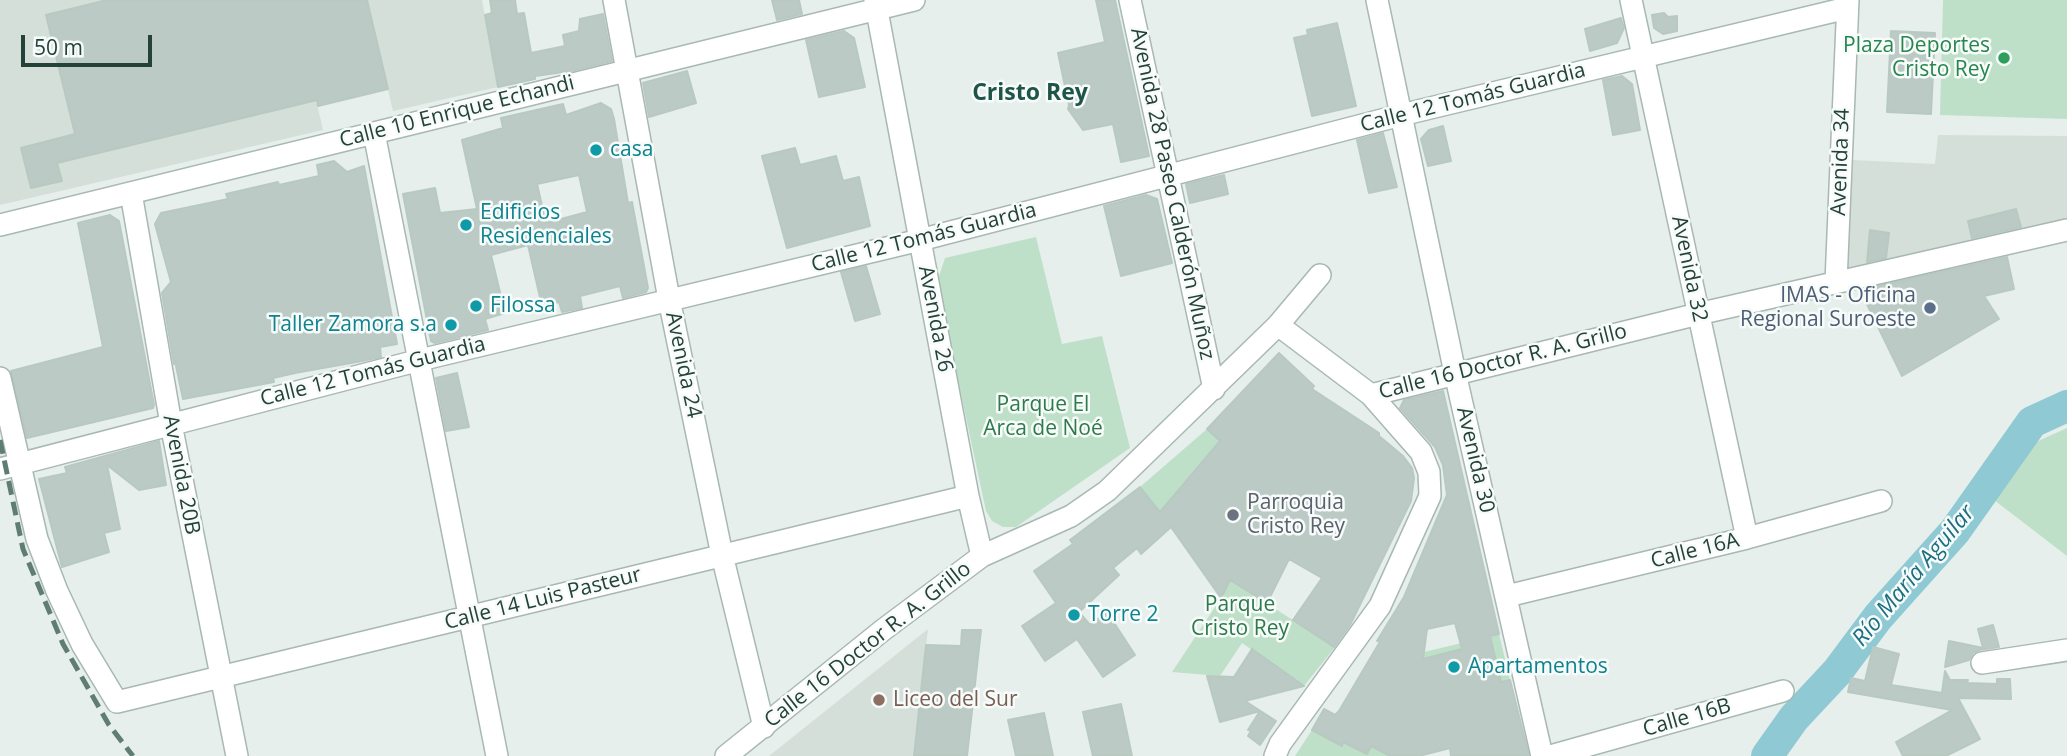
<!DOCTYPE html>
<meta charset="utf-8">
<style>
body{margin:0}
#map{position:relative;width:2067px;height:756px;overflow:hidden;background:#e6efeb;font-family:"Open Sans",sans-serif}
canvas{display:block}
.scale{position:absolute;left:21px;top:35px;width:131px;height:32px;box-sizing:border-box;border:4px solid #24423a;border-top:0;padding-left:9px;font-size:21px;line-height:24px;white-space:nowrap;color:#24423a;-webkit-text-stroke:5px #f7fbf9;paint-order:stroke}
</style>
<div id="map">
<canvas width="2067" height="756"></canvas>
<div class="scale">50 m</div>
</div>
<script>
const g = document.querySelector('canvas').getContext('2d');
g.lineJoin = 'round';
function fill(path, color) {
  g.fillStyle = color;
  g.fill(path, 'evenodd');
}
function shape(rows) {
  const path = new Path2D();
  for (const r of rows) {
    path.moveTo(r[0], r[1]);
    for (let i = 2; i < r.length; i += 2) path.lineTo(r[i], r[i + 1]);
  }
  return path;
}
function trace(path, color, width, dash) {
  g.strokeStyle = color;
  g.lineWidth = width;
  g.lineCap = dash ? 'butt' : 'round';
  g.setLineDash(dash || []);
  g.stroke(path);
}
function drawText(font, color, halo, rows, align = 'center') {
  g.font = font + ' "Open Sans",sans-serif';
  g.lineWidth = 5;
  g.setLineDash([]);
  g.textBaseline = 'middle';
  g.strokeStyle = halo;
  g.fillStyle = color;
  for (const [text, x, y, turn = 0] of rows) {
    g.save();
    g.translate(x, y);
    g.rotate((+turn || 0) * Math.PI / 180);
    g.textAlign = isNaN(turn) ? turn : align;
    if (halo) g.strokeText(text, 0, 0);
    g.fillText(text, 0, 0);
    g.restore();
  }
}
const built = shape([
 [0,0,293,0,323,130,0,205],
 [367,0,482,0,498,87,393,111],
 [1938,135,2067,136,2067,225,1847,274,1853,160,1935,164],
 [928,629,914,756,769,756]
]);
const green = shape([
 [1943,0,2067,0,2067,119,1940,115],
 [1036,237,1062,344,1102,336,1130,448,1016,527,1003,527,992,521,986,511,937,282,945,258],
 [2067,428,2067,556,1981,490,2036,442],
 [1207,429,1234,455,1204,460,1160,512,1140,487],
 [1230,580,1335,647,1304,686,1242,643,1220,676,1172,672,1221,598],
 [1499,634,1510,680,1501,682,1499,675,1416,704,1424,652],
 [1312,730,1342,745,1343,742,1367,754,1371,746,1390,756,1295,756]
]);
const river = shape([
 [1767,756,1794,718,1837,672,1878,617,1955,531,2032,422,2067,406]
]);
const building = shape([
 [107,0,367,0,388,89,318,106,317,100,57,163,62,181,31,188,21,148,75,134,46,15,107,0],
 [490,0,515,0,517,14,524,13,531,53,565,46,563,35,579,31,580,19,603,14,612,61,571,71,535,76,535,79,498,87,485,15,492,13,490,0],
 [772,0,799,0,802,14,777,20,772,0],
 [1096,0,1115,0,1149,156,1121,162,1113,124,1083,130,1068,109,1069,105,1058,53,1105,42,1096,0],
 [1664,13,1668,17,1677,16,1677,31,1663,34,1654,28,1652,15,1664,13],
 [1621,18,1624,28,1617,43,1590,51,1585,29,1621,18],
 [1337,23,1356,106,1312,116,1294,38,1308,35,1307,30,1337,23],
 [844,31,854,38,865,87,819,97,806,40,844,31],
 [1891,31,1935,33,1931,114,1887,112,1891,31],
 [687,71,696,103,649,117,643,83,687,71],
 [1622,76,1632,84,1640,130,1613,135,1603,80,1622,76],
 [601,103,611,109,614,119,628,203,632,202,648,288,646,292,623,298,620,286,580,296,582,308,562,312,559,302,542,306,528,245,491,255,505,313,485,319,488,330,435,343,431,341,403,194,435,188,440,213,477,209,462,140,503,128,501,118,563,104,566,115,601,103],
 [579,175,587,212,546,223,537,184,579,175],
 [1443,126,1451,161,1428,166,1421,139,1429,130,1443,126],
 [1383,133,1397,187,1369,193,1357,140,1383,133],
 [795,148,800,165,836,156,843,181,859,177,870,226,787,248,762,156,795,148],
 [334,161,347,172,364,166,397,344,380,347,381,357,362,361,295,373,273,378,274,382,183,399,175,361,174,364,162,293,171,282,155,224,161,213,228,199,226,194,278,182,279,185,319,176,317,165,334,161],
 [1224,175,1228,194,1190,203,1186,184,1224,175],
 [1146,195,1157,199,1172,263,1121,276,1104,206,1146,195],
 [2016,209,2021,227,1972,238,1968,221,2016,209],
 [110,215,119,221,154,405,153,408,27,438,11,371,103,347,78,223,110,215],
 [1870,230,1889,233,1886,258,1867,262,1870,230],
 [2007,257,2014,289,1984,296,1999,319,1902,376,1860,290,2007,257],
 [866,266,880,314,855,321,841,272,866,266],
 [1279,353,1314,386,1312,389,1379,433,1379,436,1403,456,1412,468,1414,478,1411,501,1350,625,1334,647,1293,620,1322,578,1289,559,1267,603,1230,580,1221,598,1171,527,1141,554,1137,548,1113,568,1119,575,1079,612,1090,625,1107,612,1135,655,1103,677,1077,639,1045,661,1022,626,1056,603,1034,571,1073,544,1070,540,1140,487,1160,512,1220,441,1207,429,1279,353],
 [457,373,469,427,446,431,436,378,457,373],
 [1443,391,1499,634,1490,636,1501,682,1510,680,1529,756,1451,756,1450,748,1419,756,1390,756,1371,746,1367,754,1343,742,1342,746,1312,730,1324,709,1335,715,1339,711,1381,640,1377,641,1404,597,1447,495,1443,465,1435,447,1400,408,1404,400,1443,391],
 [1455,623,1462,649,1423,659,1427,629,1455,623],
 [159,441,166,485,139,490,107,465,120,529,104,533,109,552,62,567,39,479,67,473,65,467,159,441],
 [1993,625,1999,647,1979,650,1973,653,1969,660,1945,667,1949,641,1983,648,1978,629,1993,625],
 [962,630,981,630,967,756,914,756,926,645,961,646,962,630],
 [1873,647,1899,654,1891,685,1942,693,1945,671,1950,680,1968,680,1967,683,1997,684,1997,679,2010,679,2011,699,1958,698,1980,739,1946,756,1903,756,1896,742,1952,710,1848,692,1851,678,1865,681,1873,647],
 [1252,649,1304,686,1245,701,1276,721,1260,745,1248,736,1251,731,1248,730,1260,711,1220,722,1207,676,1234,677,1252,649],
 [1121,704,1132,756,1093,756,1083,712,1121,704],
 [1044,713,1053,756,1016,756,1008,720,1044,713]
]);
const minor = shape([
 [614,0,669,299,722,555,764,727],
 [875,0,968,496,982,556],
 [1130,0,1214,389],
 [1377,0,1455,373,1542,756],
 [1631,0,1747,538],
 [374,133,497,756],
 [131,193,171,424,237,756],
 [0,225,914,0],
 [1836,282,1848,0],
 [1278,325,1320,275],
 [0,378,37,539,57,591,82,644,117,702,968,496],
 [0,469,420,360,920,240,1401,115,1847,8],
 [1507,596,1747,538,1881,501],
 [1982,663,2067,650],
 [726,756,883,630,982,556,1071,516,1107,491,1278,325,1371,395,1698,314,2067,230],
 [1275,756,1280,744,1380,606,1430,496,1429,472,1421,452,1371,395],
 [1550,756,1783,691]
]);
const rail = shape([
 [0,440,23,549,63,644,109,725,133,756]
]);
const markers = [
 [2004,58,7,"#2e9e5b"],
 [596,150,7,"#0f9aa8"],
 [466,225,7,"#0f9aa8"],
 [476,306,7,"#0f9aa8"],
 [1930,308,7,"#5c6f8a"],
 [451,325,7,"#0f9aa8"],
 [1233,515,7,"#6b7280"],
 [1074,615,7,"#0f9aa8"],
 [1454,667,7,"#0f9aa8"],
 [879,700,7,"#8d6e63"]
];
const leisureNames = [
 ["Plaza Deportes",1990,46],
 ["Cristo Rey",1990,70]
];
const streetNames = [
 ["Calle 12 Tomás Guardia",1473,98,-14],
 ["Calle 10 Enrique Echandi",457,112,-14],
 ["Avenida 34",1841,162,-88],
 ["Avenida 28 Paseo Calderón Muñoz",1172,194,78],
 ["Calle 12 Tomás Guardia",924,238,-14],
 ["Avenida 32",1689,269,78],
 ["Avenida 26",935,319,79],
 ["Calle 16 Doctor R. A. Grillo",1503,362,-14],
 ["Avenida 24",683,365,78],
 ["Calle 12 Tomás Guardia",373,372,-14],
 ["Avenida 30",1475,460,77],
 ["Avenida 20B",181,475,79],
 ["Calle 16A",1695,551,-14],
 ["Calle 14 Luis Pasteur",543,599,-14],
 ["Calle 16 Doctor R. A. Grillo",868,645,-38],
 ["Calle 16B",1687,718,-16]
];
const cultureNames = [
 ["casa",610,150],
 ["Edificios",480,213],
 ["Residenciales",480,237],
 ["Filossa",490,306],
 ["Taller Zamora s.a",437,325,"right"],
 ["Torre 2",1088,615],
 ["Apartamentos",1468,667]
];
const serviceNames = [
 ["IMAS - Oficina",1916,296],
 ["Regional Suroeste",1916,320]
];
const parkNames = [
 ["Parque El",1043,405],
 ["Arca de Noé",1043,429],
 ["Parque",1240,605],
 ["Cristo Rey",1240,629]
];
const worshipNames = [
 ["Parroquia",1247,503],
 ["Cristo Rey",1247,527]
];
const educationNames = [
 ["Liceo del Sur",893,700]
];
const neighbourhoodNames = [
 ["Cristo Rey",1030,93]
];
const waterNames = [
 ["Río María Aguilar",1914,576,-50]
];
fill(built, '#d4dfda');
fill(green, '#bfe0c8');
trace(river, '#8ec9d4', 32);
fill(building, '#bbcac4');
trace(building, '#b8c9c2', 2);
trace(minor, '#a8b8b2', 24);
trace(minor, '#fff', 21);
trace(rail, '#5f7d75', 5, [14, 7]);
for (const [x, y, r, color] of markers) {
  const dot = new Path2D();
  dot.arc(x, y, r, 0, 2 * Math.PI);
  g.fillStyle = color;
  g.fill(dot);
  trace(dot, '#f7fbf9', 2.5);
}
drawText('21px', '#27864d', '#f7fbf9', leisureNames, 'right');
drawText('21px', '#24423a', '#f7fbf9', streetNames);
drawText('21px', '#0d838f', '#f7fbf9', cultureNames, 'left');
drawText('21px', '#4e5e75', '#f7fbf9', serviceNames, 'right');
drawText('21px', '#2d7a4b', '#f7fbf9', parkNames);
drawText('21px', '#5b616d', '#f7fbf9', worshipNames, 'left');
drawText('21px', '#785e54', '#f7fbf9', educationNames, 'left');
drawText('bold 23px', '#1f5548', '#f7fbf9', neighbourhoodNames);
drawText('italic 23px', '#1c6f80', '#f7fbf9', waterNames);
</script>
